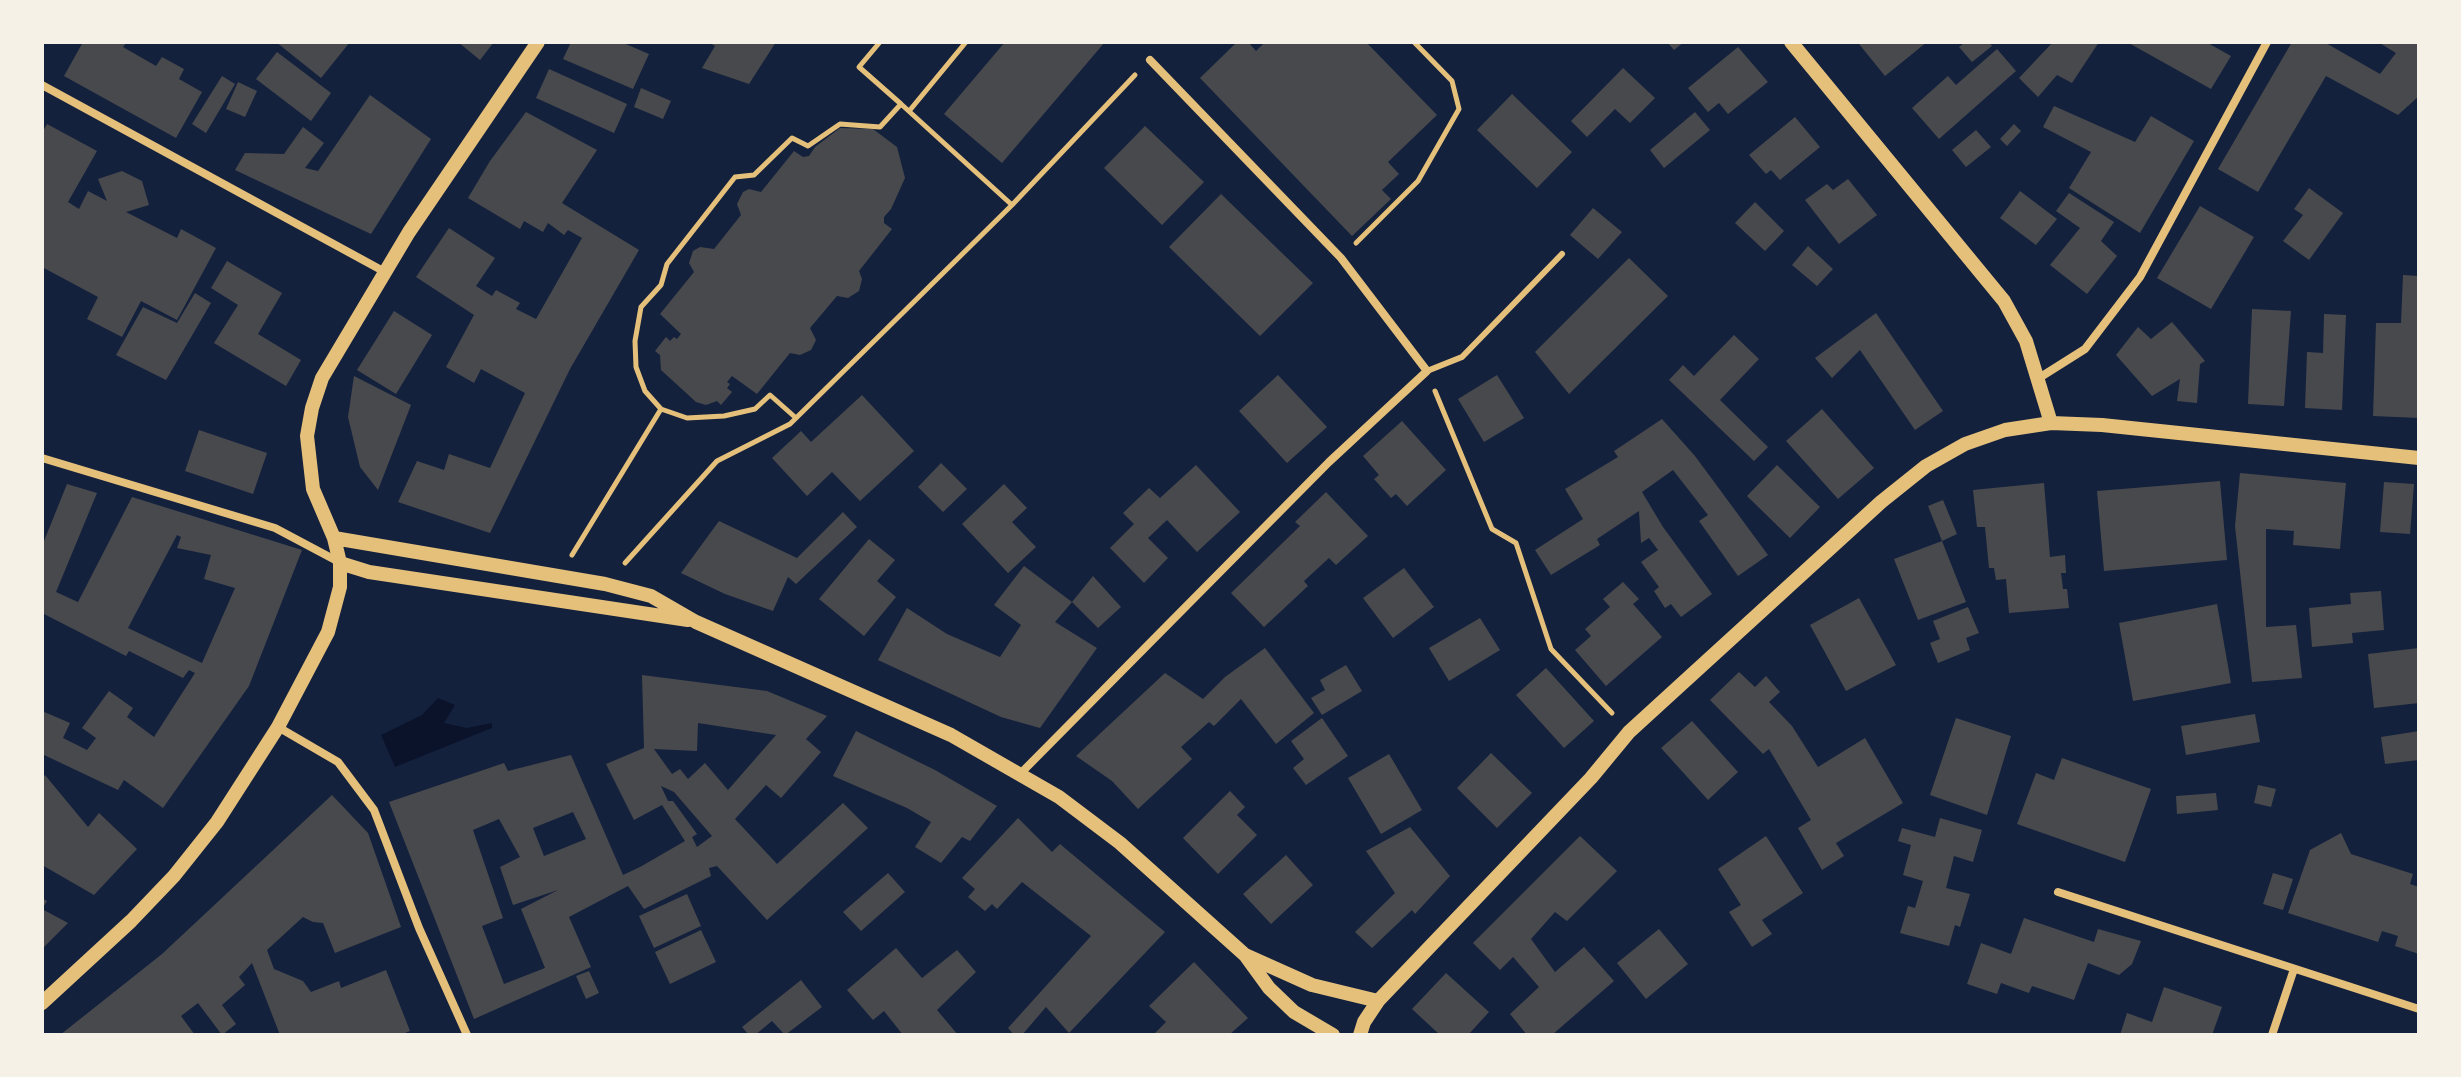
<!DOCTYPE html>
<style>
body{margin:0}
#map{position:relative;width:2461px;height:1077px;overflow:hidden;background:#14213d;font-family:Rubik,sans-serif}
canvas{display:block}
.frame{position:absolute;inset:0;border:44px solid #f6f1e7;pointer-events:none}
</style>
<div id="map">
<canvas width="2461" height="1077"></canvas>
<div class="frame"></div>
</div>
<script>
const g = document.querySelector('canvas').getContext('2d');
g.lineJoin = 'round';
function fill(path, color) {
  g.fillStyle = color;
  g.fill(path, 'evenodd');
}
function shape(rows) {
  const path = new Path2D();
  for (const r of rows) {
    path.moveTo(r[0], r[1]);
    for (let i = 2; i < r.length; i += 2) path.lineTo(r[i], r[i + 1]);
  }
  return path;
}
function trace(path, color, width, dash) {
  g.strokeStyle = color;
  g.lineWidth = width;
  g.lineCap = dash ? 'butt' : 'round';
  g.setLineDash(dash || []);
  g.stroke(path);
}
const water = shape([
 [438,698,455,705,444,723,467,728,492,723,492,728,395,767,381,735,422,715]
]);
const building = shape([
 [83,42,127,42,123,47,156,66,162,57,184,69,179,79,202,92,176,138,64,76],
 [276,42,350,42,321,78],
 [458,42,494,42,480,60],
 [571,42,621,42,649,54,633,89,563,59],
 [708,42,776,42,749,84,702,68,715,46],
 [1005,42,1105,42,1002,163,944,114],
 [1237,42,1248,42,1256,51,1265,42,1366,42,1437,115,1388,162,1399,174,1382,190,1391,199,1352,236,1200,78],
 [1667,42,1684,42,1674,50],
 [1861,42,1927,42,1885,76,1859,44],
 [1965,42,1989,42,1992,46,1972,62,1959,47],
 [2053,42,2099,42,2072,83,2057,75,2038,97,2019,78],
 [2127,42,2206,42,2231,56,2211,89],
 [2292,42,2324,42,2380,74,2396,53,2378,42,2419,42,2419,96,2398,115,2326,76,2258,192,2218,169],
 [1738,47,1768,82,1728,114,1719,103,1708,112,1688,88],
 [1997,49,2016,71,1939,139,1912,108,1948,76,1956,85],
 [277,52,331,93,311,121,256,79],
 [1623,68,1655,98,1630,123,1615,109,1587,137,1571,121],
 [549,69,627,104,614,133,536,98],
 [222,76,235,84,206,133,192,124],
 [238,82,257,91,245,117,226,109],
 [641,88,671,101,663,119,634,107],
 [1512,94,1572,152,1537,188,1477,130],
 [370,95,431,139,371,234,235,170,245,153,284,154,303,127,324,143,305,168,318,171],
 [2054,106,2135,142,2151,116,2194,141,2140,233,2069,188,2091,152,2043,127],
 [526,112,597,150,562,203,639,250,570,369,490,533,398,502,417,461,444,470,449,454,490,468,525,393,481,369,474,383,446,367,474,315,416,277,449,228,495,258,476,286,492,296,496,290,520,303,516,309,536,319,582,238,568,230,564,235,548,223,543,232,524,221,520,229,468,198,490,161],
 [1695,112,1710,130,1664,168,1650,150],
 [1795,117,1820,147,1780,180,1771,170,1766,174,1749,155],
 [47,124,97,151,68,202,79,209,88,191,107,201,98,179,122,171,142,181,149,205,126,212,177,238,181,229,216,248,177,320,141,301,122,337,87,319,98,297,42,267,42,208,44,203,42,202,42,133],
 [2014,124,2021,131,2007,146,2000,139],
 [1145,126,1204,182,1162,225,1104,168],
 [840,128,873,129,897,147,905,178,891,209,884,217,884,223,892,229,859,271,862,279,859,291,848,298,837,296,810,328,816,340,811,350,800,355,790,353,757,394,732,376,727,382,730,384,727,388,732,392,721,405,717,401,706,405,696,402,661,370,660,355,655,351,666,337,670,341,674,337,677,339,681,334,660,314,694,272,689,263,693,251,700,247,714,249,741,215,737,204,743,192,749,189,761,192,794,151,803,157,809,156,815,147],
 [1976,130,1991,147,1966,167,1952,150],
 [1848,179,1877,215,1839,244,1805,200,1827,184,1833,190],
 [2309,188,2343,213,2309,260,2283,241,2303,215,2294,209],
 [2020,191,2057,219,2036,245,2000,218],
 [2069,193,2114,222,2101,241,2117,256,2087,294,2050,265,2080,228,2056,211],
 [1221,194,1313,283,1260,336,1169,247],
 [1755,202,1784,231,1765,251,1735,223],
 [2200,206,2254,237,2211,309,2157,278],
 [1593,208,1622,232,1598,259,1570,235],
 [1808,246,1833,269,1817,286,1792,265],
 [1629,258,1668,296,1569,394,1535,352],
 [227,261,282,293,258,334,301,360,286,386,214,343,238,305,211,288],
 [2403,275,2419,276,2419,418,2373,416,2376,323,2401,323],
 [195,293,211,303,166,380,116,355,143,307,177,323],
 [2252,309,2291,311,2284,406,2248,404],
 [394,311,432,335,396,394,357,370],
 [1876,313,1943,411,1915,430,1860,350,1832,378,1815,358],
 [2324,314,2346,315,2342,410,2305,408,2307,352,2323,353],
 [2172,322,2205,361,2200,364,2197,403,2177,401,2180,379,2152,396,2116,355,2138,327,2151,339],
 [1734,335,1759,359,1720,400,1768,447,1754,461,1669,380,1683,365,1694,376],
 [1278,375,1327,427,1287,463,1239,411],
 [1497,375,1524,418,1484,442,1458,399],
 [354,376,411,405,378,490,360,467,348,417],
 [862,395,914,451,860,501,832,472,807,496,772,458,801,431,811,442],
 [1822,409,1874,468,1838,499,1786,441],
 [1662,419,1695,456,1768,555,1738,576,1699,521,1708,515,1673,470,1642,492,1663,527,1712,594,1681,617,1671,604,1665,608,1654,591,1659,587,1641,562,1658,550,1649,538,1641,543,1639,511,1597,539,1600,545,1551,575,1535,550,1583,519,1565,489,1618,457,1614,451],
 [1402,421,1446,470,1407,506,1396,494,1391,498,1374,479,1379,475,1363,456],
 [199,430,267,453,253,494,185,471],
 [941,463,967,489,943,512,918,487],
 [1196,465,1240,512,1197,552,1167,520,1148,538,1168,558,1144,583,1110,548,1134,524,1123,513,1149,488,1160,498],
 [1777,465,1820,507,1790,538,1747,496],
 [2240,473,2346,483,2340,549,2293,545,2294,531,2266,529,2266,627,2296,625,2302,678,2252,682,2235,526],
 [2220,481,2227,560,2104,571,2097,491],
 [2384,482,2414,484,2410,534,2380,532],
 [2044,483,2050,557,2065,555,2066,573,2061,573,2063,589,2067,589,2069,608,2009,613,2006,579,1996,580,1994,568,1989,568,1985,527,1977,527,1973,490],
 [67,484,97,493,56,592,78,602,132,497,302,550,249,686,163,808,124,780,118,790,42,754,42,711,70,723,63,738,87,750,96,738,82,728,109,691,133,708,127,717,154,737,195,673,189,670,183,678,129,651,126,656,42,613,42,546],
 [177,535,181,537,177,548,211,555,204,579,235,588,202,663,128,628],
 [1004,484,1027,508,1012,522,1036,547,1008,573,962,524],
 [1326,492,1368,536,1336,565,1329,558,1304,581,1308,586,1264,627,1231,593,1300,526,1295,522],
 [1943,500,1957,534,1942,541,1928,506],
 [843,512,857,527,796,584,788,577,773,611,725,594,681,573,719,521,797,558],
 [869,539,895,560,877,581,896,597,864,636,819,599],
 [1942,541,1966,602,1918,620,1894,559],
 [1024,566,1072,602,1055,622,1097,648,1040,728,1001,717,878,660,907,608,947,634,1000,657,1021,625,994,605],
 [1404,568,1434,607,1393,638,1363,598],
 [1093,576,1121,607,1098,628,1072,602],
 [1623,582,1639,599,1633,604,1662,637,1606,686,1575,650,1591,636,1585,629,1610,607,1603,599],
 [2381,591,2384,630,2352,633,2353,643,2312,647,2309,608,2351,604,2350,593],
 [1859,598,1896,665,1846,691,1810,625],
 [2217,604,2231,683,2133,701,2119,623],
 [1968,607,1979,633,1966,638,1970,650,1938,663,1930,643,1940,639,1933,621],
 [1480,618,1500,650,1449,681,1429,648],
 [1265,648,1314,713,1276,744,1241,699,1214,726,1209,722,1181,747,1192,759,1138,809,1112,781,1076,756,1165,673,1203,699,1225,677],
 [2419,648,2419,703,2374,708,2368,654],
 [1346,665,1362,691,1322,715,1311,698,1325,690,1320,680],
 [1546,668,1594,721,1564,748,1516,695],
 [1739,672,1755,687,1766,676,1780,692,1769,702,1792,726,1818,767,1865,738,1903,803,1836,843,1844,856,1822,870,1798,828,1811,820,1769,749,1763,754,1710,700],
 [642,675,767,691,827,716,806,739,821,752,781,798,766,785,735,819,777,864,843,803,868,828,767,920,717,866,709,868,711,876,644,909,628,886,569,917,591,967,474,1019,389,802,504,763,508,771,571,755,623,875,640,867,685,841,662,805,634,820,606,764,644,748],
 [698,723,776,735,728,790,705,763,688,779,680,769,672,774,654,749,697,751],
 [661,786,674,792,712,836,697,847,692,837,697,834,673,801,668,801],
 [573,812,586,839,544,856,533,828],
 [499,819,520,857,500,867,513,905,558,890,521,909,545,968,504,984,482,926,503,918,473,830],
 [2255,714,2260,742,2186,755,2181,726],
 [1322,718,1348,756,1306,785,1293,768,1304,759,1291,741],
 [1956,718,2011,736,1987,815,1930,795],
 [1692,721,1738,772,1708,800,1661,748],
 [856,731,935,770,997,806,970,841,962,837,941,863,915,847,931,822,907,808,833,776],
 [2419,731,2419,760,2385,764,2381,737],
 [1491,753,1532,793,1497,828,1457,788],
 [1389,754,1422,810,1381,834,1348,778],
 [2062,758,2151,789,2125,862,2017,824,2036,773,2054,780],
 [45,775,88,827,99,813,137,849,94,895,42,865,42,780],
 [2258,785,2276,789,2271,807,2254,803],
 [1230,791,1245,807,1237,815,1257,835,1218,874,1183,838],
 [2216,793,2218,810,2177,814,2176,796],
 [332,795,368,833,401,927,335,953,323,923,313,922,303,917,267,950,274,969,303,981,311,992,339,981,341,988,386,970,410,1031,400,1035,280,1035,252,963,239,977,245,985,222,1005,236,1024,222,1035,198,1003,181,1016,195,1035,60,1035,162,954],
 [1018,818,1052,852,1060,844,1165,932,1069,1033,1046,1007,1022,1035,1014,1035,1008,1028,1091,936,1022,882,997,909,992,904,985,911,968,897,975,889,962,878],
 [1940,818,1982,830,1973,862,1954,856,1946,888,1970,894,1960,927,1955,925,1949,946,1900,933,1908,906,1915,908,1923,881,1903,875,1911,845,1898,841,1902,828,1935,837],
 [1410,827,1450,876,1415,914,1412,910,1372,948,1355,932,1395,893,1366,851],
 [2341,833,2351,854,2413,874,2410,884,2419,887,2419,954,2395,946,2398,936,2382,931,2378,942,2288,913,2310,850],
 [1580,836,1617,871,1567,921,1555,912,1531,939,1555,972,1584,947,1614,981,1552,1035,1527,1035,1510,1014,1539,987,1513,957,1500,970,1473,943],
 [1766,836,1803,893,1762,920,1772,934,1752,947,1729,912,1741,905,1718,869],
 [1286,855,1313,885,1271,924,1243,894],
 [888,873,905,892,861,931,843,912],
 [2273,873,2293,879,2283,910,2263,904],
 [687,894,701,926,654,948,639,916],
 [42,898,47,901,42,909,68,923,42,949],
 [2024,918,2094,942,2098,929,2141,941,2132,964,2119,975,2088,963,2074,1000,2032,986,2029,993,2001,983,1997,994,1967,984,1981,943,2011,954],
 [1659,929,1688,964,1646,999,1617,963],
 [701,930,716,962,670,984,655,952],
 [896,948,922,978,957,950,976,972,937,1010,958,1035,903,1035,884,1011,873,1020,847,990],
 [1194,962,1248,1018,1229,1035,1153,1035,1166,1022,1149,1006],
 [589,971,599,993,586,999,576,976],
 [1446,973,1489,1012,1468,1035,1440,1035,1412,1009],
 [801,980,822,1007,785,1035,772,1021,755,1035,749,1035,742,1027],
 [2164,987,2222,1007,2212,1035,2120,1035,2127,1013,2152,1022]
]);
const path = shape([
 [880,42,859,67,901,104],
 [910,110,966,42],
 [1356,243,1418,181,1459,109,1452,81,1414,42],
 [1435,391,1492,529,1516,543,1551,649,1612,713],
 [796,418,770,395,755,409,724,416,687,418,661,409,645,391,636,367,635,341,641,307,661,285,667,264,735,177,754,175,792,138,808,146,840,124,880,127,901,104,1012,205],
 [572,555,661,409],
 [625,563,717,461,790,424,1012,205,1135,75]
]);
const service = shape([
 [1427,371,1462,357,1562,254]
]);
const minor = shape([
 [42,85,385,272],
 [2039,378,2085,349,2140,277,2267,42],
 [42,458,275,528,339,562],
 [278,727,338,762,374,810,419,928,467,1035],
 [1021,773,1329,462,1427,371,1341,258,1150,60],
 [2058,892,2419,1009],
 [2272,1035,2294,969]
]);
const tertiary = shape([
 [1791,42,2004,301,2026,341,2051,423],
 [334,538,605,584,651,596,696,622,951,735,1059,797,1120,843,1245,955,1269,988,1294,1012,1333,1035],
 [340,563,369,572,688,620],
 [1245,955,1312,985,1378,1001],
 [42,1003,131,921,174,876,217,822,278,727,328,632,340,587,340,563,334,538,313,489,307,436,312,408,322,378,409,232,538,42],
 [1360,1035,1364,1022,1378,1001,1591,778,1629,732,1881,502,1926,466,1965,444,2005,430,2051,423,2102,425,2419,458]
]);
fill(water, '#0b132b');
fill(building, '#48494c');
trace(path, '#e5c07b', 5);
trace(service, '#e5c07b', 6);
trace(minor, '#e5c07b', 8);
trace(tertiary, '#e5c07b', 14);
</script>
